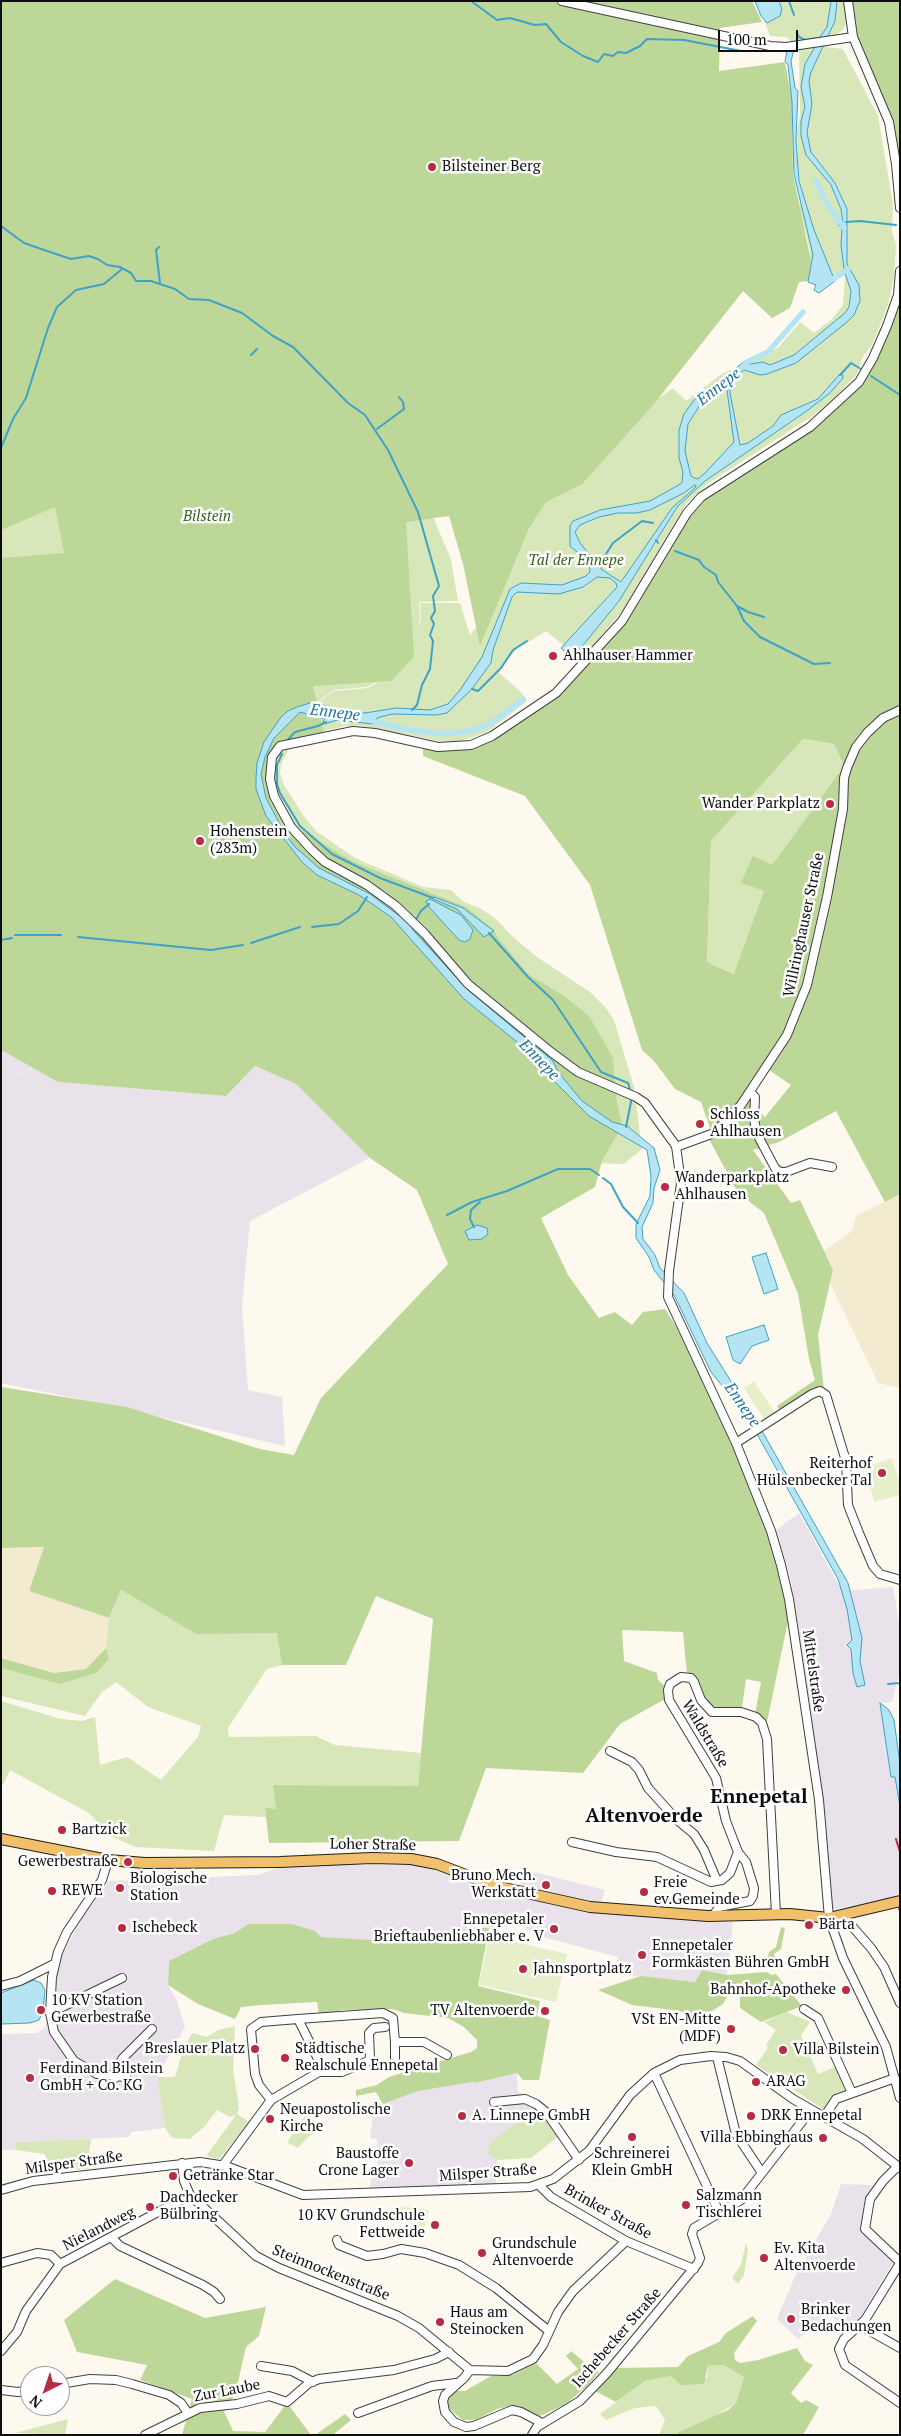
<!DOCTYPE html>
<meta charset="utf-8">
<style>
body{margin:0}
#map{position:relative;width:901px;height:2436px;overflow:hidden;background:#fef9ee;font-family:"PT Serif",serif}
canvas{display:block}
.frame{position:absolute;inset:0;border:2px solid #0d0d0d;pointer-events:none}
.north{position:absolute;left:20px;top:2366px;width:50px;height:50px;box-sizing:border-box;background:#fff;border:1px solid #9e9e9e;border-radius:50%;rotate:221deg;font-size:14px;font-weight:700;line-height:20px;text-align:center;color:#0d0d0d}
.north::after{content:'';display:block;margin:auto;width:18px;height:22px;background:#b72b43;clip-path:polygon(50% 0,100% 100%,50% 72%,0 100%)}
.scale{position:absolute;left:718px;top:30px;width:80px;height:22px;box-sizing:border-box;border:2px solid #0d0d0d;border-top:0;padding-left:6px;font-size:15px;line-height:18px;white-space:nowrap;color:#0d0d0d;-webkit-text-stroke:4px #fff;paint-order:stroke}
</style>
<div id="map">
<canvas width="901" height="2436"></canvas>
<div class="frame"></div>
<div class="north">N</div>
<div class="scale">100 m</div>
</div>
<script>
const g = document.querySelector('canvas').getContext('2d');
g.lineJoin = 'round';
function fill(path, color) {
  g.fillStyle = color;
  g.fill(path, 'evenodd');
}
function shape(rows) {
  const path = new Path2D();
  for (const r of rows) {
    path.moveTo(r[0], r[1]);
    for (let i = 2; i < r.length; i += 2) path.lineTo(r[i], r[i + 1]);
  }
  return path;
}
function trace(path, color, width, dash) {
  g.strokeStyle = color;
  g.lineWidth = width;
  g.lineCap = dash ? 'butt' : 'round';
  g.setLineDash(dash || []);
  g.stroke(path);
}
function drawText(font, color, halo, rows, align = 'center') {
  g.font = font + ' "PT Serif",serif';
  g.lineWidth = 5;
  g.setLineDash([]);
  g.textBaseline = 'middle';
  g.strokeStyle = halo;
  g.fillStyle = color;
  for (const [text, x, y, turn = 0] of rows) {
    g.save();
    g.translate(x, y);
    g.rotate((+turn || 0) * Math.PI / 180);
    g.textAlign = isNaN(turn) ? turn : align;
    if (halo) g.strokeText(text, 0, 0);
    g.fillText(text, 0, 0);
    g.restore();
  }
}
const industrial = shape([
 [1,1050,33,1068,3,1080,35,1068,58,1082,226,1096,255,1066,296,1084,370,1158,250,1221,242,1306,248,1390,282,1397,285,1446,104,1404,1,1383],
 [799,1513,842,1591,893,1587,900,1627,900,1671,892,1702,880,1703,891,1777,895,1776,900,1806,900,1896,850,1907,832,1909,811,1711,791,1580,776,1530],
 [320,1865,416,1865,446,1873,474,1886,517,1895,525,1870,605,1890,598,1911,683,1920,733,1922,727,1975,702,1970,695,1982,614,1974,618,1957,547,1938,522,1926,470,1928,431,1939,390,1941,320,1937,265,1925,248,1924,235,1933,213,1939,169,1961,168,1985,177,2001,185,2027,157,2077,165,2128,132,2132,129,2137,16,2142,15,2150,1,2150,1,2034,37,2033,45,2028,61,1957,84,1915,109,1881,259,1875,277,1868],
 [517,2073,518,2092,537,2099,537,2107,487,2154,497,2160,496,2185,369,2189,372,2177,374,2177,374,2170,378,2169,377,2139,370,2138,374,2107,418,2091,473,2082,475,2083],
 [841,2184,872,2185,863,2230,893,2262,856,2325,840,2323,830,2316,798,2339,777,2319,795,2276,831,2214]
]);
const farmland = shape([
 [900,1194,900,1388,878,1383,830,1283,833,1270,824,1251,852,1231,856,1216],
 [44,1547,29,1591,109,1618,106,1648,87,1669,54,1673,1,1658,1,1548]
]);
const green = shape([
 [757,1,844,1,846,21,844,29,833,37,826,47,843,49,878,116,893,204,892,231,896,245,894,277,888,305,873,343,862,358,857,374,835,397,814,415,707,484,686,504,625,608,581,659,546,631,517,649,497,671,522,693,527,701,486,733,457,742,439,741,361,726,345,726,295,738,281,764,280,773,284,785,303,815,316,831,355,858,423,887,451,890,464,902,480,908,496,919,512,936,537,957,590,992,606,1008,614,1020,634,1087,642,1149,624,1164,583,1163,1,759,1,223,427,503,451,559,458,601,419,602,420,618,418,626,421,619,420,603,460,603,470,635,480,622,526,514,652,403,673,388,686,401,722,374,778,348,800,322,814,333,832,319,843,305,845,276,824,285,807,277,810,250,800,209,797,133,800,115,799,50,787,37,770,36,763,18,764,11],
 [395,672,368,688,334,691,319,702,303,703,255,771,310,871,253,771,303,702,319,701,334,690,367,687],
 [803,739,834,744,844,766,772,865,741,883,764,891,735,974,707,962,711,841],
 [121,1590,197,1633,278,1633,282,1665,267,1669,228,1728,229,1737,316,1736,335,1745,421,1753,418,1786,273,1785,276,1809,265,1809,266,1817,224,1815,214,1851,136,1847,110,1836,89,1813,10,1770,3,1785,1,1783,1,1701,61,1719,82,1721,95,1717,100,1765,127,1757,161,1780,198,1737,201,1726,148,1707,116,1682,102,1692,85,1716,1,1696,1,1668,59,1684,109,1659,106,1648,109,1618],
 [787,2012,810,2022,801,2035,818,2074,837,2066,846,2090,836,2093,823,2109,756,2065,768,2048,766,2045,776,2030,764,2022],
 [235,2026,233,2069,239,2108,237,2114,249,2122,219,2159,206,2156,236,2115,230,2117,217,2110,205,2126,190,2139,172,2138,165,2128,157,2077,175,2077,183,2050,192,2033,207,2037,218,2030],
 [537,2107,546,2115,559,2136,531,2158,497,2160,487,2154,491,2142],
 [305,2116,310,2117,316,2133,309,2136,298,2148,287,2142],
 [91,2139,87,2169,47,2171,45,2154,15,2150,16,2142],
 [746,2243,748,2249,744,2275,738,2284,732,2278,741,2264],
 [708,2365,723,2365,744,2377,736,2403,709,2420,679,2432,677,2435,659,2435,665,2420,656,2406,635,2408,606,2420,600,2414,645,2381,671,2376,707,2378],
 [68,2419,65,2435,15,2433]
]);
const forest = shape([
 [1,1,752,1,762,22,720,28,719,71,785,62,792,101,793,174,811,261,808,281,799,282,790,308,772,318,743,291,654,404,582,484,546,502,529,528,480,646,463,564,449,516,406,522,414,657,391,681,313,686,324,734,277,744,270,755,269,791,274,804,284,820,354,862,466,907,494,930,498,938,528,974,564,996,589,1016,613,1058,616,1097,622,1126,602,1161,595,1187,541,1218,568,1275,599,1318,615,1312,632,1325,643,1312,665,1309,677,1328,716,1406,768,1533,781,1577,789,1616,767,1722,755,1714,761,1682,746,1679,742,1708,712,1710,706,1704,697,1680,687,1674,683,1632,622,1630,624,1661,657,1673,658,1680,666,1687,667,1698,620,1724,583,1773,486,1768,459,1841,269,1843,265,1808,276,1809,273,1785,418,1786,433,1619,376,1596,346,1665,282,1665,277,1633,197,1634,121,1590,109,1618,29,1591,44,1547,1,1548,1,1387,127,1407,260,1449,294,1455,321,1398,448,1264,417,1190,370,1158,296,1084,255,1066,226,1096,58,1082,1,1050,1,558,64,553,55,507,1,530],
 [851,1,900,1,900,181,888,110,856,36],
 [900,297,900,1194,885,1202,836,1111,779,1142,753,1150,791,1203,800,1200,833,1270,818,1335,824,1390,817,1388,781,1412,777,1406,815,1380,809,1359,798,1294,764,1213,738,1193,709,1139,711,1131,701,1102,675,1089,654,1061,642,1050,590,885,525,796,423,756,423,748,464,749,479,746,537,709,606,643,689,513,711,493,796,437,852,392],
 [803,739,834,744,844,766,772,865,753,856,741,883,764,891,734,974,707,962,711,841],
 [766,1068,791,1085,765,1117,756,1110,753,1090],
 [106,1648,109,1659,96,1673,59,1684,1,1668,1,1658,54,1673,86,1669],
 [248,1924,292,1924,315,1931,321,1937,390,1941,431,1939,470,1928,489,1928,478,1986,540,2001,537,2016,550,2020,539,2080,523,2080,517,2073,475,2083,473,2082,418,2091,383,2104,376,2092,356,2096,356,2090,377,2085,389,2077,471,2052,477,2048,477,2040,464,2027,448,2018,404,2013,393,2009,344,2010,319,2014,317,2002,261,2005,241,2007,235,2019,198,2004,168,1985,169,1961,213,1939,235,1933],
 [781,1927,785,1928,781,1949,774,1954,775,1957,767,1960,769,1952,776,1947],
 [702,1970,727,1975,767,1972,771,1975,776,1974,802,2006,761,2022,740,2008,740,1996,728,1995,723,2004,712,2011,692,2014,673,2010,632,2005,598,1990,641,1976,695,1982],
 [115,2279,205,2318,266,2307,259,2336,246,2347,235,2395,224,2411,233,2431,265,2432,287,2403,311,2435,182,2435,192,2399,140,2380,147,2365,77,2352,64,2320],
 [753,2316,757,2321,734,2353,735,2360,740,2363,758,2360,797,2348,805,2361,813,2365,791,2393,801,2403,806,2400,819,2407,803,2435,677,2435,679,2432,728,2410,736,2403,744,2377,723,2365,708,2365,704,2384,681,2385,671,2376,645,2381,616,2402,595,2391,616,2368,678,2367,688,2356,719,2342,726,2333],
 [622,2333,627,2338,596,2369,599,2372,587,2386,566,2404,540,2416,514,2405,497,2409,476,2420,463,2420,449,2409,446,2398,456,2391,465,2391,491,2376,513,2375,536,2363,557,2384,578,2369,566,2356,571,2351,589,2366],
 [345,2414,351,2420,333,2435,315,2435]
]);
const pitch = shape([
 [754,1381,777,1416,766,1422,744,1388],
 [892,1458,900,1485,900,1495,874,1502,865,1467],
 [489,1936,567,1954,556,2002,479,1985],
 [395,2206,429,2210,425,2227,393,2222]
]);
const water = shape([
 [755,1,779,1,782,9,780,16,767,23,761,16,755,1],
 [831,1,837,1,835,21,811,72,809,81,812,104,807,133,811,152,835,183,847,209,847,264,859,285,860,301,854,315,847,322,796,363,767,374,760,375,744,370,735,377,730,386,730,393,740,445,748,443,773,426,781,415,818,399,839,375,842,374,843,378,830,393,808,410,705,481,677,507,619,601,575,655,569,656,561,648,617,587,616,583,610,578,597,577,583,587,559,594,517,592,512,597,493,650,491,663,472,689,447,713,436,715,392,714,377,718,373,724,337,720,325,724,323,721,325,719,300,712,274,738,265,757,261,774,266,798,285,834,295,847,319,868,370,894,413,926,412,929,468,990,552,1060,559,1073,582,1101,612,1122,627,1126,654,1148,660,1170,654,1188,653,1203,642,1227,643,1239,655,1255,660,1268,684,1293,707,1343,762,1431,848,1583,862,1638,860,1661,865,1685,857,1687,853,1673,851,1649,847,1645,852,1640,847,1609,838,1579,748,1418,711,1372,674,1295,654,1270,649,1257,636,1238,636,1224,650,1196,651,1176,647,1150,589,1116,538,1065,538,1060,533,1055,464,999,391,917,359,895,317,875,302,862,266,816,256,789,256,778,257,763,264,742,281,717,288,711,297,707,310,703,323,705,341,712,365,713,396,708,430,710,448,704,460,690,482,657,510,589,521,583,562,585,586,576,590,572,589,562,570,546,570,526,573,521,600,510,650,501,682,483,683,472,679,458,679,430,684,414,694,400,745,361,750,364,763,362,770,365,794,355,845,313,849,307,851,291,845,273,842,271,844,269,841,245,842,228,838,225,843,224,841,209,831,185,806,155,801,136,801,121,805,107,801,87,805,64,819,40,817,38,820,37,827,27,831,1],
 [726,383,734,442,705,473,698,479,694,478,691,476,685,451,688,424,700,405,726,383],
 [695,485,696,487,672,508,621,582,601,569,602,561,592,559,579,541,575,532,580,525,599,517,618,513,637,513,650,510,682,494,695,485],
 [794,50,791,61,795,88,798,91,796,140,799,181,814,230,835,281,819,293,814,290,816,285,808,282,813,255,794,174,792,102,788,65,785,61,787,51,794,50],
 [434,897,463,908,494,931,484,937,457,909,433,899,434,897],
 [430,899,461,915,473,930,470,939,465,942,459,940,429,907,429,904,425,902,430,899],
 [477,1225,487,1228,488,1234,482,1239,469,1240,465,1231,477,1225],
 [766,1253,778,1289,764,1294,752,1257,766,1253],
 [764,1325,769,1340,752,1346,740,1364,733,1360,726,1337,764,1325],
 [880,1703,889,1710,894,1720,900,1764,900,1806,895,1777,891,1777,880,1703],
 [34,1980,41,1983,45,1990,43,2011,39,2020,30,2023,1,2024,1,1993,34,1980]
]);
const stream = shape([
 [457,1,458,1],
 [471,1,497,20,510,18,535,25,546,24,561,42,583,56,598,62,604,54,613,56,618,52,626,53,640,46,647,39,684,40,741,51],
 [789,1,794,15],
 [797,33,799,37,805,40,817,38],
 [846,222,860,221,896,225],
 [1,226,24,243,47,251,71,259,89,256,98,259,107,265,120,267,131,273,136,281,151,281,175,289,189,299,209,300,242,313,273,336,293,347,348,403,365,415,388,450,418,512,439,586,433,596,435,611,431,618,434,624,430,635,433,641,430,669,422,685,417,705,412,710],
 [159,247,156,250,160,283],
 [251,355,257,349],
 [840,375,851,363,861,369],
 [871,376,900,395],
 [377,429,404,409,403,402,399,397],
 [1,448,13,419,26,398,48,328,57,307,76,290,104,284,122,269],
 [656,540,658,543],
 [675,551,699,560,704,567,716,575,718,582,737,606,744,621,760,637,814,664,830,663],
 [601,562,613,543,642,521,653,523],
 [737,606,748,612,764,617],
 [472,689,478,691,501,668,513,650,527,641],
 [285,743,295,732,318,726,326,722],
 [282,754,277,765,277,784,280,793,300,826,332,854,380,878,433,898],
 [415,921,421,911,429,904],
 [312,927,339,924,358,911,367,897],
 [489,933,528,977,553,1000,601,1072,628,1083,631,1093],
 [15,935,61,935],
 [78,937,211,950,243,945],
 [1,940,12,938],
 [251,943,300,927],
 [626,1127,632,1097],
 [603,1178,611,1184,623,1207,638,1223],
 [447,1215,472,1202,507,1191,558,1169,590,1169,599,1175],
 [474,1227,470,1219,471,1210,480,1202],
 [888,1684,900,1683]
]);
const canal = shape([
 [816,181,825,201,844,228],
 [833,279,848,269],
 [743,367,747,362,768,352,803,312],
 [370,718,374,722,406,729,438,734,457,733,478,729,499,718,523,699]
]);
const minor = shape([
 [562,1,770,46,786,47,853,37],
 [848,1,853,37,889,122,896,164,900,208],
 [900,271,898,295,887,326,873,358,859,382,810,427,701,497,687,513,622,621,556,693,492,736,471,745,438,747,375,733,353,731,280,746,272,757,270,779,274,796,281,809,291,827,312,850,325,862,367,885,396,906,425,934,468,984,551,1052,578,1072,636,1097,645,1103,676,1146,681,1183,669,1271,668,1297,736,1443,771,1531,781,1565,789,1599,819,1800,829,1918,843,1958,886,2047,900,2098],
 [750,1092,755,1097,754,1119,757,1134,775,1168,780,1172,786,1172,810,1163,832,1167],
 [676,1147,714,1133,741,1105,787,1035,807,985,827,897,843,809,844,778,847,768,856,747,867,733,883,718,900,710],
 [736,1443,812,1394,820,1391,826,1395,846,1461,848,1505,859,1533,873,1566,880,1574,900,1580],
 [610,1751,632,1762,639,1770,648,1788,677,1820,694,1834,704,1850,717,1881],
 [572,1842,616,1852,657,1857,711,1882,722,1880,730,1873,738,1852],
 [108,1860,102,1880,67,1932,58,1952,52,1977,50,2013,54,2032,74,2061,97,2074,126,2077],
 [713,1916,719,1907,750,1901,753,1896,754,1888,746,1862,738,1852,726,1821,716,1778,669,1700,668,1690,670,1684,681,1677,691,1678,694,1682,701,1700,712,1712,741,1712,756,1717,762,1723,767,1739,776,1914],
 [843,1916,871,1948,884,1967,900,2003],
 [1,1986,20,1981,54,1964],
 [804,2009,818,2018,852,2093],
 [50,2013,122,1978],
 [298,2019,383,2013,393,2018,395,2042,424,2042,447,2055],
 [395,2042,395,2058],
 [717,2057,736,2134,762,2173],
 [319,2072,342,2072,368,2061,370,2058,369,2033,374,2028,385,2027],
 [654,2073,719,2212],
 [115,2078,117,2067,123,2058,152,2029],
 [494,2102,525,2099,536,2104,546,2112,579,2160],
 [824,2117,836,2099,895,2078],
 [182,2163,184,2181,190,2195,256,2256,279,2268,398,2316,419,2328,470,2370],
 [223,2165,271,2100,319,2072,320,2063,298,2019,261,2022,251,2029,255,2074,259,2085,271,2100],
 [898,2166,883,2181,870,2199,865,2229,900,2262],
 [539,2185,551,2197,626,2241,694,2269],
 [1,2190,33,2181,200,2162,226,2166,303,2195,530,2187,553,2179,589,2151,630,2095,654,2073,680,2060,711,2056,726,2057,740,2061,793,2099,863,2139,900,2168],
 [112,2238,120,2246,203,2285,214,2292,220,2299],
 [337,2240,339,2245,367,2256,383,2254,401,2249,425,2253,459,2265,496,2288,549,2331],
 [1,2263,37,2253,51,2255,60,2264],
 [900,2263,865,2320,844,2339,839,2349,845,2365,900,2403],
 [861,2326,900,2348],
 [1,2351,17,2332,26,2311,60,2264,190,2195],
 [261,2366,292,2371,313,2382],
 [470,2370,508,2371,533,2359,543,2345,558,2312,573,2291,626,2241],
 [470,2370,464,2378,445,2395,443,2401,445,2412,454,2422,466,2427,474,2426,512,2410,521,2412,542,2423],
 [60,2384,90,2379,116,2380,132,2384,169,2395,181,2403,188,2413],
 [1,2390,18,2392,30,2390],
 [358,2413,432,2386,456,2383],
 [145,2435,200,2408,237,2404,269,2396,287,2402,309,2383,319,2379,394,2370,435,2359,449,2352],
 [532,2435,537,2427,580,2401,607,2373,698,2263,700,2258,692,2234,694,2228,741,2200,811,2110]
]);
const major = shape([
 [1,1839,108,1860,145,1863,280,1862,372,1858,411,1859,437,1864,495,1886,590,1907,708,1916,790,1914,829,1918,900,1901]
]);
const rail = shape([
 [896,1839,900,1852],
 [899,1909,900,1910]
]);
const markers = [
 [432,167,5,"#b72b43"],
 [553,656,5,"#b72b43"],
 [830,804,5,"#b72b43"],
 [200,841,5,"#b72b43"],
 [700,1124,5,"#b72b43"],
 [665,1187,5,"#b72b43"],
 [882,1473,5,"#b72b43"],
 [62,1830,5,"#b72b43"],
 [128,1862,5,"#b72b43"],
 [546,1885,5,"#b72b43"],
 [120,1888,5,"#b72b43"],
 [52,1891,5,"#b72b43"],
 [644,1892,5,"#b72b43"],
 [809,1925,5,"#b72b43"],
 [122,1928,5,"#b72b43"],
 [554,1929,5,"#b72b43"],
 [642,1955,5,"#b72b43"],
 [523,1969,5,"#b72b43"],
 [846,1990,5,"#b72b43"],
 [41,2010,5,"#b72b43"],
 [545,2011,5,"#b72b43"],
 [731,2029,5,"#b72b43"],
 [255,2049,5,"#b72b43"],
 [783,2050,5,"#b72b43"],
 [285,2058,5,"#b72b43"],
 [30,2078,5,"#b72b43"],
 [756,2082,5,"#b72b43"],
 [462,2116,5,"#b72b43"],
 [751,2116,5,"#b72b43"],
 [270,2119,5,"#b72b43"],
 [632,2137,5,"#b72b43"],
 [823,2138,5,"#b72b43"],
 [409,2163,5,"#b72b43"],
 [173,2176,5,"#b72b43"],
 [686,2205,5,"#b72b43"],
 [150,2207,5,"#b72b43"],
 [435,2225,5,"#b72b43"],
 [482,2253,5,"#b72b43"],
 [764,2258,5,"#b72b43"],
 [791,2319,5,"#b72b43"],
 [440,2322,5,"#b72b43"]
];
const poiNames = [
 ["Bilsteiner Berg",442,167],
 ["Ahlhauser Hammer",563,656],
 ["Wander Parkplatz",820,804,"right"],
 ["Hohenstein",210,832],
 ["(283m)",210,849],
 ["Schloss",710,1115],
 ["Ahlhausen",710,1132],
 ["Wanderparkplatz",675,1178],
 ["Ahlhausen",675,1195],
 ["Reiterhof",872,1464,"right"],
 ["Hülsenbecker Tal",872,1481,"right"],
 ["Bartzick",72,1830],
 ["Gewerbestraße",118,1862,"right"],
 ["Bruno Mech.",536,1876,"right"],
 ["Werkstatt",536,1893,"right"],
 ["Biologische",130,1879],
 ["Station",130,1896],
 ["Freie",654,1883],
 ["ev.Gemeinde",654,1900],
 ["REWE",62,1891],
 ["Ennepetaler",544,1920,"right"],
 ["Brieftaubenliebhaber e. V",544,1937,"right"],
 ["Bärta",819,1925],
 ["Ischebeck",132,1928],
 ["Ennepetaler",652,1946],
 ["Formkästen Bühren GmbH",652,1963],
 ["Jahnsportplatz",533,1969],
 ["Bahnhof-Apotheke",836,1990,"right"],
 ["10 KV Station",51,2001],
 ["Gewerbestraße",51,2018],
 ["TV Altenvoerde",535,2011,"right"],
 ["VSt EN-Mitte",721,2020,"right"],
 ["(MDF)",721,2037,"right"],
 ["Breslauer Platz",245,2049,"right"],
 ["Städtische",295,2049],
 ["Realschule Ennepetal",295,2066],
 ["Villa Bilstein",793,2050],
 ["Ferdinand Bilstein",40,2069],
 ["GmbH + Co. KG",40,2086],
 ["ARAG",766,2082],
 ["Neuapostolische",280,2110],
 ["Kirche",280,2127],
 ["A. Linnepe GmbH",472,2116],
 ["DRK Ennepetal",761,2116],
 ["Villa Ebbinghaus",813,2138,"right"],
 ["Baustoffe",399,2154,"right"],
 ["Crone Lager",399,2171,"right"],
 ["Schreinerei",632,2154,"center"],
 ["Klein GmbH",632,2171,"center"],
 ["Getränke Star",183,2176],
 ["Salzmann",696,2196],
 ["Tischlerei",696,2213],
 ["Dachdecker",160,2198],
 ["Bülbring",160,2215],
 ["10 KV Grundschule",425,2216,"right"],
 ["Fettweide",425,2233,"right"],
 ["Grundschule",492,2244],
 ["Altenvoerde",492,2261],
 ["Ev. Kita",774,2249],
 ["Altenvoerde",774,2266],
 ["Brinker",801,2310],
 ["Bedachungen",801,2327],
 ["Haus am",450,2313],
 ["Steinocken",450,2330]
];
const parkNames = [
 ["Bilstein",207,517],
 ["Tal der Ennepe",576,561]
];
const streetNames = [
 ["Willringhauser Straße",804,925,-78],
 ["Mittelstraße",813,1671,82],
 ["Waldstraße",705,1734,59],
 ["Loher Straße",373,1845,1],
 ["Milsper Straße",74,2163,-8],
 ["Milsper Straße",488,2173,-4],
 ["Brinker Straße",608,2212,29],
 ["Nielandweg",99,2229,-27],
 ["Steinnockenstraße",331,2273,22],
 ["Ischebecker Straße",617,2338,-49],
 ["Zur Laube",227,2391,-11]
];
const waterNames = [
 ["Ennepe",719,387,-38],
 ["Ennepe",335,713,7],
 ["Ennepe",539,1060,46],
 ["Ennepe",742,1405,55]
];
const districtNames = [
 ["Ennepetal",759,1797],
 ["Altenvoerde",644,1816]
];
fill(industrial, '#e9e2eb');
fill(farmland, '#f3ebcf');
fill(green, '#d7e7b9');
fill(forest, '#bdd799');
fill(pitch, '#e7efca');
fill(water, '#b5e4f3');
trace(water, '#3fa2c7', 1);
trace(stream, '#3fa2c7', 2);
trace(canal, '#b5e4f3', 5.5);
trace(minor, '#404040', 10);
trace(major, '#1e1e1e', 12);
trace(minor, '#fff', 8);
trace(major, '#f2c06a', 10);
trace(rail, '#b72b43', 2);
for (const [x, y, r, color] of markers) {
  const dot = new Path2D();
  dot.arc(x, y, r, 0, 2 * Math.PI);
  g.fillStyle = color;
  g.fill(dot);
  trace(dot, '#fff', 2);
}
drawText('15px', '#0d0d0d', '#fff', poiNames, 'left');
drawText('italic 15px', '#366220', '#fff', parkNames);
drawText('15px', '#0d0d0d', '#fff', streetNames);
drawText('italic 16px', '#1c7299', '#fff', waterNames);
drawText('bold 20px', '#0d0d0d', '#fff', districtNames);
</script>
